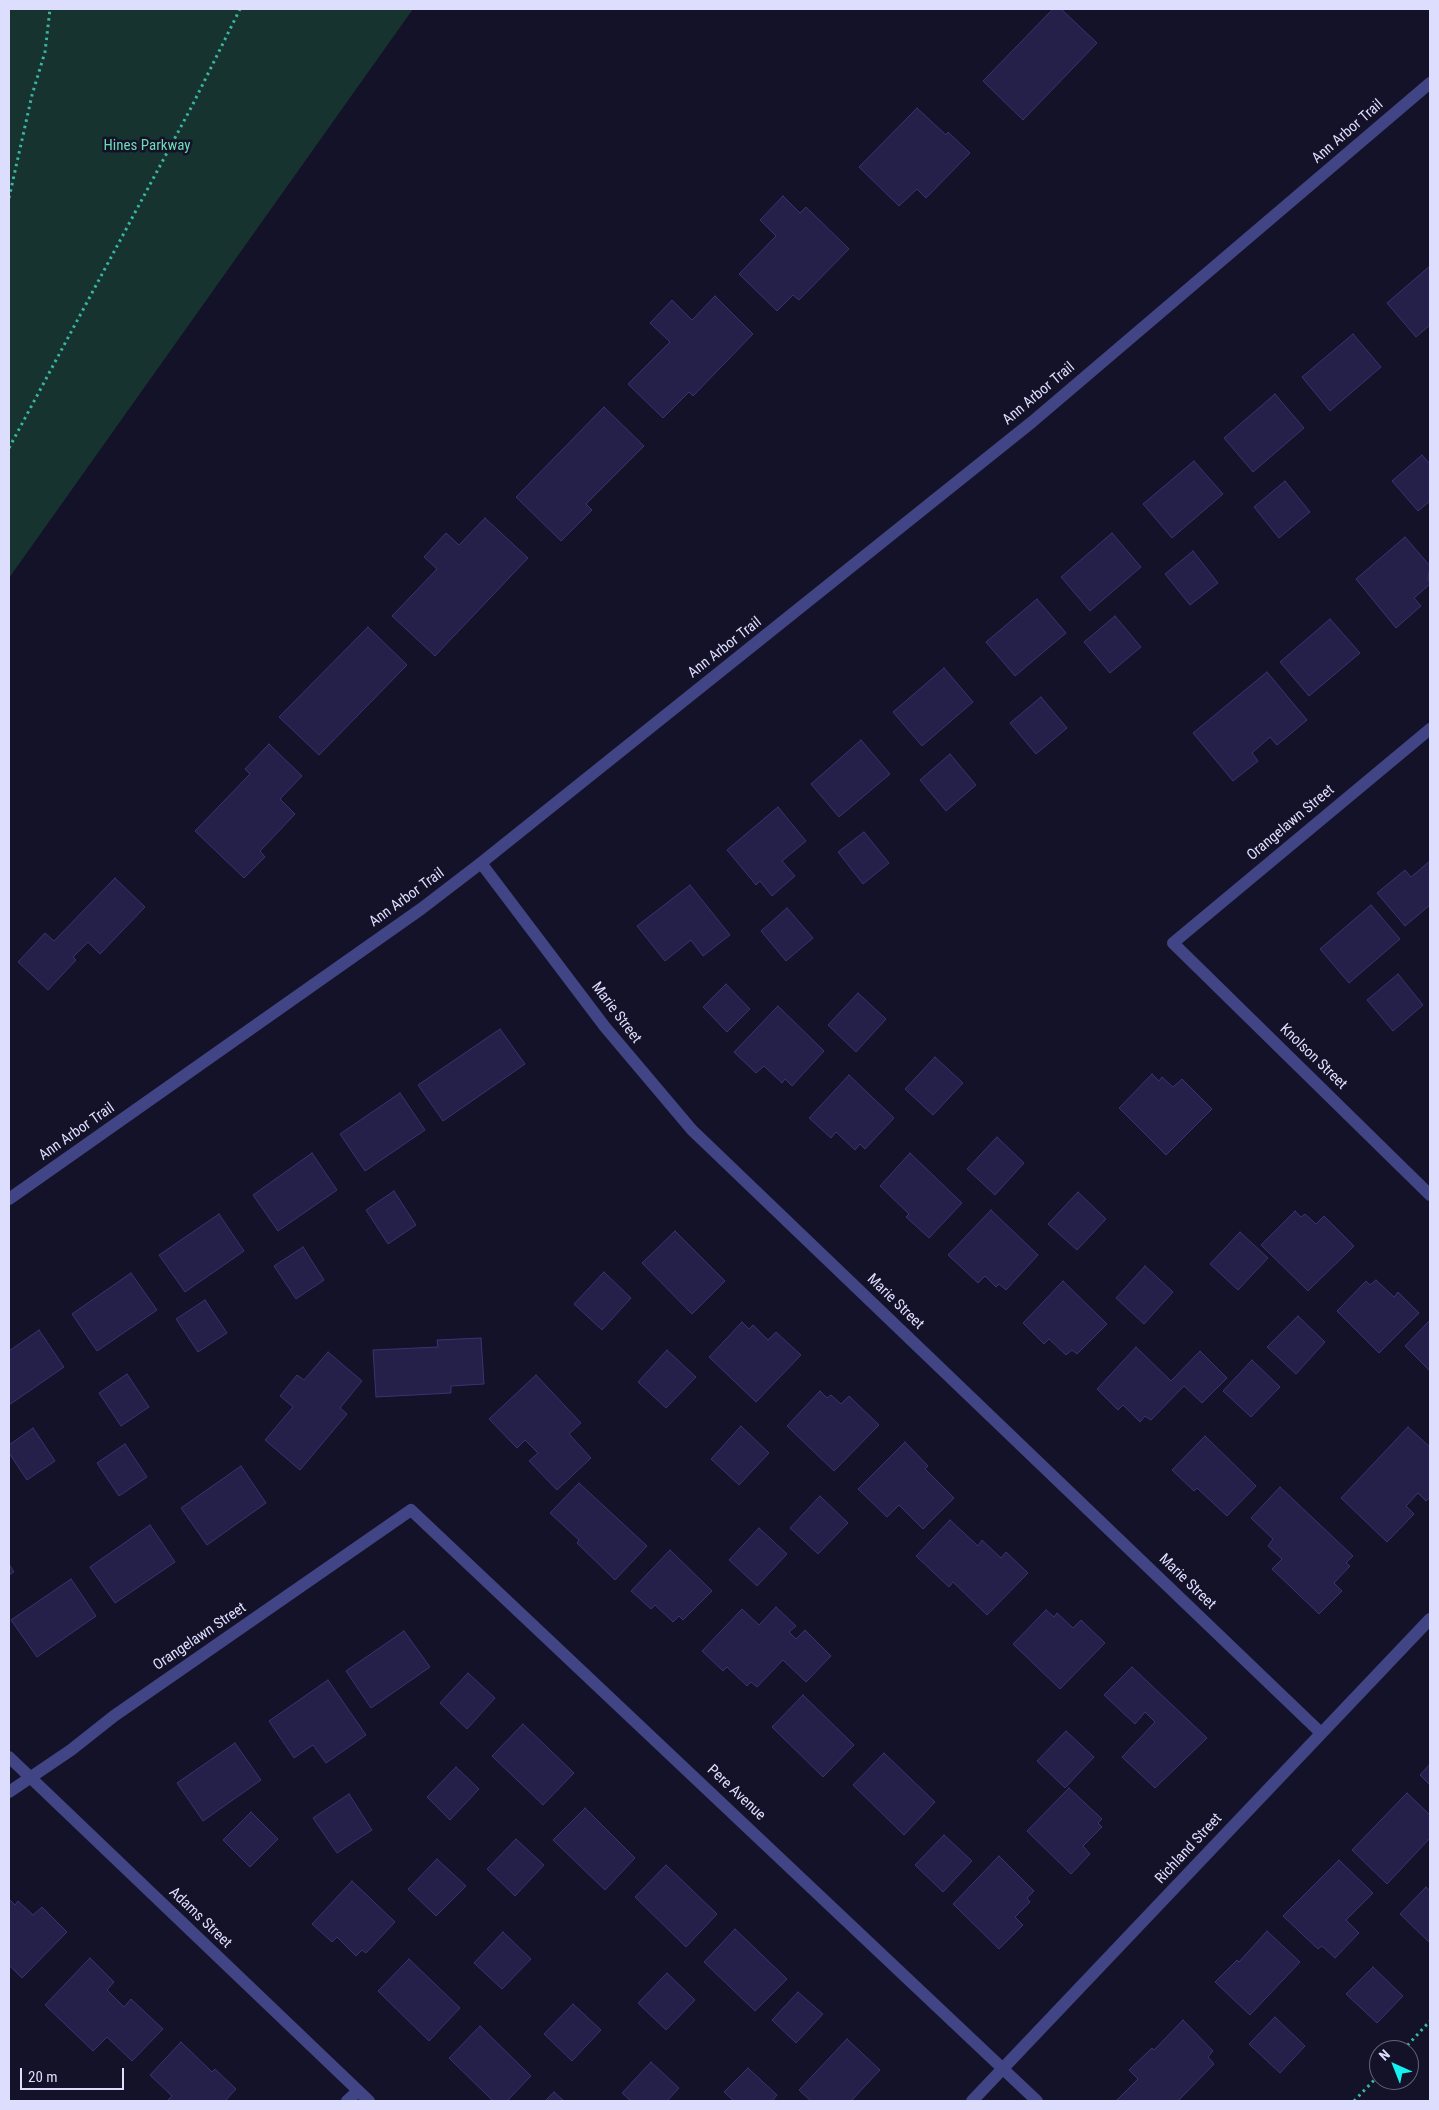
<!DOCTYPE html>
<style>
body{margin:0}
#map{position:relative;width:1439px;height:2110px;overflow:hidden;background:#141229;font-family:"Roboto Condensed",sans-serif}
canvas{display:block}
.frame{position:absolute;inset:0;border:10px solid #ddddfd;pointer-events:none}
.north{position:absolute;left:1369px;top:2040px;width:50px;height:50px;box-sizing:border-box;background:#141229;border:1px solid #64637e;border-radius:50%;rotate:316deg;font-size:14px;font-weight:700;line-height:20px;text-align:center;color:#ddddfd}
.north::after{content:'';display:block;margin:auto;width:18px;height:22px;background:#16f0f0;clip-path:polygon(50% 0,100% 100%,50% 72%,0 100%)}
.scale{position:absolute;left:20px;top:2068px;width:104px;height:22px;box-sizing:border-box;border:2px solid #ddddfd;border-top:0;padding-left:6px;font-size:15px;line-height:18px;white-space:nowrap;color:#ddddfd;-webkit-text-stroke:4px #141229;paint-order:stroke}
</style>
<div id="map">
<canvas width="1439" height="2110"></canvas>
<div class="frame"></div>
<div class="north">N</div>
<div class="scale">20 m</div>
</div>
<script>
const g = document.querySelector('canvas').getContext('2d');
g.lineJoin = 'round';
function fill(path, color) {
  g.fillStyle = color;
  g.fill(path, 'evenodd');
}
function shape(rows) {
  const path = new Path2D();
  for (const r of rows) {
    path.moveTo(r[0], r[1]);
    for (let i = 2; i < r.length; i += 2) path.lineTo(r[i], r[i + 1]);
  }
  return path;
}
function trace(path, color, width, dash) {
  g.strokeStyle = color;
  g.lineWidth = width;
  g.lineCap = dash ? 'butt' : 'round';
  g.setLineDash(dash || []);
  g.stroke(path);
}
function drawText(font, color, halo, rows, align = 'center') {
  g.font = font + ' "Roboto Condensed",sans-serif';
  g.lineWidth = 5;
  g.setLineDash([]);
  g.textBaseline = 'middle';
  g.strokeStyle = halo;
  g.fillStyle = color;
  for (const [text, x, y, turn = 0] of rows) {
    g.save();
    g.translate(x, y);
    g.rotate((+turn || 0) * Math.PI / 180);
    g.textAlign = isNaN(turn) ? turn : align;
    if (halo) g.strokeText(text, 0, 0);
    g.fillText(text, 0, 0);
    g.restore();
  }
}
const green = shape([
 [9,9,413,9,9,578]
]);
const building = shape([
 [1053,9,1061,9,1097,43,1023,120,983,81,1053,9],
 [917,108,946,135,948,132,970,153,926,198,917,189,899,206,859,167,917,108],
 [783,196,800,213,806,207,849,249,799,300,793,295,777,311,739,274,776,236,760,220,783,196],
 [1430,266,1430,325,1416,337,1387,303,1430,266],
 [715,296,753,334,693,396,689,392,663,418,628,384,670,342,650,323,672,300,692,320,715,296],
 [1353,334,1381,367,1330,411,1302,377,1353,334],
 [1275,394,1304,428,1253,472,1224,438,1275,394],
 [604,407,644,446,586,504,592,510,561,541,516,497,604,407],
 [1422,455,1430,464,1430,501,1418,511,1392,481,1422,455],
 [1194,461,1223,494,1172,538,1143,504,1194,461],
 [1285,481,1310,512,1279,538,1254,507,1285,481],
 [485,518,528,558,435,656,392,616,437,569,424,557,446,533,459,545,485,518],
 [1112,533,1141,567,1090,611,1061,577,1112,533],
 [1405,537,1430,566,1428,579,1430,584,1414,598,1421,606,1396,628,1356,579,1405,537],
 [1193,551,1218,583,1190,605,1165,574,1193,551],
 [1037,599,1066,633,1015,676,986,642,1037,599],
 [1115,616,1141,647,1110,673,1084,642,1115,616],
 [1330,619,1360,653,1309,696,1280,662,1330,619],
 [368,627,407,665,319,755,279,717,368,627],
 [944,668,973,702,922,746,893,712,944,668],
 [1267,672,1307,720,1277,745,1270,737,1252,753,1258,761,1233,781,1193,733,1267,672],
 [1041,697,1067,728,1036,754,1010,723,1041,697],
 [861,740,890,774,839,817,811,784,861,740],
 [269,744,302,776,280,799,295,814,260,851,265,857,244,878,195,831,250,774,245,769,269,744],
 [950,754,976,785,946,811,920,780,950,754],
 [778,807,806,841,782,861,795,876,772,896,760,881,756,885,727,850,778,807],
 [864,832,889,863,863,884,838,852,864,832],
 [1430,861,1430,905,1405,926,1377,893,1405,870,1411,877,1430,861],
 [115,878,145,907,100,954,88,942,73,957,76,960,48,990,18,962,45,933,54,941,115,878],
 [690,885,730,935,703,956,691,940,665,961,637,926,690,885],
 [1371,905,1400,939,1349,983,1320,949,1371,905],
 [787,908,813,938,786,961,761,931,787,908],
 [1398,974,1423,1005,1393,1031,1367,1000,1398,974],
 [726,984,750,1009,727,1032,703,1007,726,984],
 [858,993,886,1019,856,1052,828,1025,858,993],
 [778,1006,824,1051,792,1086,785,1079,782,1083,764,1066,756,1073,734,1052,778,1006],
 [500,1029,525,1064,443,1121,418,1085,500,1029],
 [935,1057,963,1083,933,1115,905,1089,935,1057],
 [1152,1074,1159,1081,1162,1077,1173,1087,1182,1079,1212,1109,1166,1155,1119,1108,1152,1074],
 [849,1075,894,1118,865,1149,860,1144,855,1150,836,1132,831,1138,809,1118,849,1075],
 [400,1093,425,1130,365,1171,340,1134,400,1093],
 [997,1137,1024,1163,995,1195,967,1169,997,1137],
 [312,1153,337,1190,278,1231,253,1195,312,1153],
 [910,1153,962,1203,929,1238,906,1217,909,1214,880,1186,910,1153],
 [394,1191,416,1225,388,1244,366,1210,394,1191],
 [1078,1192,1106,1219,1077,1250,1048,1224,1078,1192],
 [991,1210,1038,1255,1006,1290,999,1284,996,1287,985,1276,978,1283,948,1255,991,1210],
 [1295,1211,1301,1217,1305,1214,1316,1224,1324,1216,1354,1246,1308,1291,1261,1245,1295,1211],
 [219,1214,244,1251,185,1292,159,1255,219,1214],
 [675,1231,725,1281,692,1314,642,1263,675,1231],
 [1240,1232,1268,1258,1238,1290,1210,1264,1240,1232],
 [303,1247,324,1280,296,1299,274,1266,303,1247],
 [1145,1266,1173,1292,1144,1324,1116,1298,1145,1266],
 [604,1272,631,1298,602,1330,574,1304,604,1272],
 [131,1273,157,1310,97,1351,72,1314,131,1273],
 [1376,1280,1394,1297,1398,1292,1419,1313,1379,1353,1337,1311,1366,1281,1370,1285,1376,1280],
 [1063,1281,1107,1324,1077,1354,1072,1350,1066,1355,1049,1339,1044,1344,1023,1323,1063,1281],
 [205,1300,227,1333,198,1352,176,1319,205,1300],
 [1298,1316,1325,1342,1296,1374,1267,1347,1298,1316],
 [1430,1320,1430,1371,1405,1346,1430,1320],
 [742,1322,749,1329,753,1325,768,1340,776,1332,801,1355,756,1402,709,1357,742,1322],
 [39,1330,64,1367,9,1405,9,1351,39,1330],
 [481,1338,484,1384,451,1386,451,1393,376,1397,373,1350,438,1347,437,1340,481,1338],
 [1136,1347,1171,1381,1200,1351,1227,1378,1202,1403,1184,1386,1151,1420,1145,1416,1140,1422,1123,1405,1118,1410,1097,1389,1136,1347],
 [667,1350,696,1377,666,1408,638,1382,667,1350],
 [328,1352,362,1381,340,1408,347,1414,300,1470,265,1440,293,1407,280,1396,297,1375,304,1380,328,1352],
 [1252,1360,1280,1387,1251,1417,1223,1391,1252,1360],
 [127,1374,149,1407,121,1426,99,1393,127,1374],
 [536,1375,581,1423,569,1434,591,1458,557,1490,529,1461,538,1453,525,1440,517,1448,489,1419,536,1375],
 [820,1391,827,1398,831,1395,841,1404,849,1396,879,1425,834,1471,787,1426,820,1391],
 [741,1426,769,1453,739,1485,711,1459,741,1426],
 [1408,1427,1430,1447,1430,1497,1426,1501,1418,1493,1406,1506,1414,1514,1387,1542,1341,1498,1408,1427],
 [33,1428,55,1461,27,1480,9,1453,9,1445,33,1428],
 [1205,1436,1256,1486,1227,1516,1197,1488,1194,1491,1172,1470,1205,1436],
 [905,1442,928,1466,925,1469,954,1498,923,1529,899,1505,887,1517,858,1489,905,1442],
 [125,1444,147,1477,119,1496,97,1463,125,1444],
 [241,1466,266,1503,207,1545,181,1508,241,1466],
 [579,1483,647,1546,615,1580,577,1543,579,1540,550,1513,579,1483],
 [1280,1487,1353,1556,1346,1563,1350,1566,1334,1583,1342,1591,1319,1614,1272,1569,1282,1559,1268,1546,1273,1539,1251,1518,1280,1487],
 [820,1496,848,1523,818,1554,790,1528,820,1496],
 [950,1520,978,1546,982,1540,1001,1558,1006,1552,1028,1573,987,1615,953,1582,949,1587,916,1556,950,1520],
 [150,1525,175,1562,115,1603,90,1567,150,1525],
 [759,1528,787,1554,757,1586,729,1560,759,1528],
 [670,1550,712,1591,683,1620,679,1616,673,1622,655,1605,651,1609,631,1591,670,1550],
 [9,1564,14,1572,9,1575,9,1564],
 [71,1579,96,1616,37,1657,11,1620,71,1579],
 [776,1607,796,1626,789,1632,796,1639,805,1630,831,1656,806,1682,783,1660,757,1687,751,1682,747,1686,727,1667,723,1671,702,1651,742,1609,759,1625,776,1607],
 [1046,1610,1054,1617,1057,1613,1073,1628,1081,1620,1105,1643,1060,1689,1013,1644,1046,1610],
 [404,1631,430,1667,371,1708,346,1671,404,1631],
 [1132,1667,1207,1738,1155,1788,1122,1757,1155,1722,1145,1712,1135,1724,1104,1695,1132,1667],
 [468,1673,495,1698,467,1729,440,1703,468,1673],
 [328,1680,366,1735,326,1763,313,1745,294,1758,269,1721,328,1680],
 [803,1695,854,1745,823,1777,772,1727,803,1695],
 [523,1724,574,1773,543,1805,492,1756,523,1724],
 [1066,1731,1094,1757,1065,1788,1037,1761,1066,1731],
 [235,1743,261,1780,203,1821,177,1783,235,1743],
 [884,1753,935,1802,904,1835,853,1785,884,1753],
 [1430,1764,1430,1785,1420,1775,1430,1764],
 [456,1767,479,1789,450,1820,427,1797,456,1767],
 [1069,1788,1102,1819,1098,1823,1102,1827,1083,1846,1090,1854,1071,1874,1027,1831,1069,1788],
 [1407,1793,1430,1815,1430,1838,1387,1884,1352,1850,1407,1793],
 [349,1794,372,1830,337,1853,313,1818,349,1794],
 [585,1808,635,1858,605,1890,553,1840,585,1808],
 [251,1812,278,1839,250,1867,223,1840,251,1812],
 [944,1835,972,1861,943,1892,915,1865,944,1835],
 [516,1839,544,1865,515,1896,487,1869,516,1839],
 [999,1856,1034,1891,1027,1898,1030,1902,1015,1917,1023,1925,999,1949,953,1904,999,1856],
 [437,1859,466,1886,436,1916,408,1889,437,1859],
 [1339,1860,1373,1893,1346,1920,1359,1933,1335,1958,1322,1946,1318,1949,1283,1916,1339,1860],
 [666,1865,717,1914,686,1947,635,1897,666,1865],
 [352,1881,395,1922,366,1953,362,1950,356,1956,337,1937,332,1942,312,1924,352,1881],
 [1426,1887,1430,1891,1430,1943,1400,1914,1426,1887],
 [9,1899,15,1905,18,1901,33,1915,42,1907,67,1932,22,1978,9,1965,9,1899],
 [735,1929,787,1979,755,2011,704,1962,735,1929],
 [1267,1931,1300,1962,1250,2015,1215,1982,1237,1960,1239,1962,1267,1931],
 [503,1932,531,1959,502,1989,474,1963,503,1932],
 [90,1958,114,1982,107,1990,124,2007,131,1999,163,2029,132,2061,107,2037,93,2051,45,2005,90,1958],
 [409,1959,460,2008,429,2041,378,1991,409,1959],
 [1373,1967,1403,1996,1377,2023,1346,1994,1373,1967],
 [667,1973,695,2000,666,2030,638,2003,667,1973],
 [798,1992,823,2014,796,2043,772,2020,798,1992],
 [573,2004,601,2030,572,2061,544,2034,573,2004],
 [1275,2017,1305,2046,1280,2073,1249,2044,1275,2017],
 [1183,2020,1213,2051,1208,2057,1214,2064,1178,2101,1116,2101,1138,2079,1129,2070,1152,2048,1154,2050,1183,2020],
 [480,2026,531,2076,507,2101,493,2101,449,2058,480,2026],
 [847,2039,880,2070,851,2101,811,2101,799,2090,847,2039],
 [181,2042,212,2072,215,2069,236,2089,225,2101,167,2101,172,2096,150,2075,181,2042],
 [651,2062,679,2088,667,2101,631,2101,622,2093,651,2062],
 [748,2068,777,2095,772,2101,734,2101,724,2092,748,2068],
 [554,2092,564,2101,545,2101,554,2092]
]);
const path = shape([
 [9,198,32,95,45,52,50,9],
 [9,448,192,106,240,9],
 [1403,2050,1430,2021],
 [1354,2101,1379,2075]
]);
const minor = shape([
 [1430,729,1173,943,1430,1195],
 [481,863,605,1027,692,1130,1321,1733],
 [9,1199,421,909,481,863,1032,422,1430,83],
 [9,1757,369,2101],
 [9,1792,71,1750,114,1716,411,1510,1037,2101],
 [347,2101,358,2091],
 [972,2101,1430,1619]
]);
const streetNames = [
 ["Ann Arbor Trail",1348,132,-41],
 ["Ann Arbor Trail",1039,394,-40],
 ["Ann Arbor Trail",725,648,-38],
 ["Orangelawn Street",1291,823,-40],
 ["Ann Arbor Trail",407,898,-36],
 ["Marie Street",616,1013,53],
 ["Knolson Street",1313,1057,44],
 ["Ann Arbor Trail",77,1132,-35],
 ["Marie Street",895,1302,44],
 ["Marie Street",1187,1582,44],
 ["Orangelawn Street",200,1637,-34],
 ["Pere Avenue",736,1793,43],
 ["Richland Street",1189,1849,-47],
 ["Adams Street",200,1918,44]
];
const parkNames = [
 ["Hines Parkway",147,146]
];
fill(green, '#16332f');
fill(building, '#242049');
trace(building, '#3a3373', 1);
trace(path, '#39b5a1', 3, [2.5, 4]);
trace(minor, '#414585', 12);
drawText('15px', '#ddddfd', '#141229', streetNames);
drawText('15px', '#6cdab3', '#141229', parkNames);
</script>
